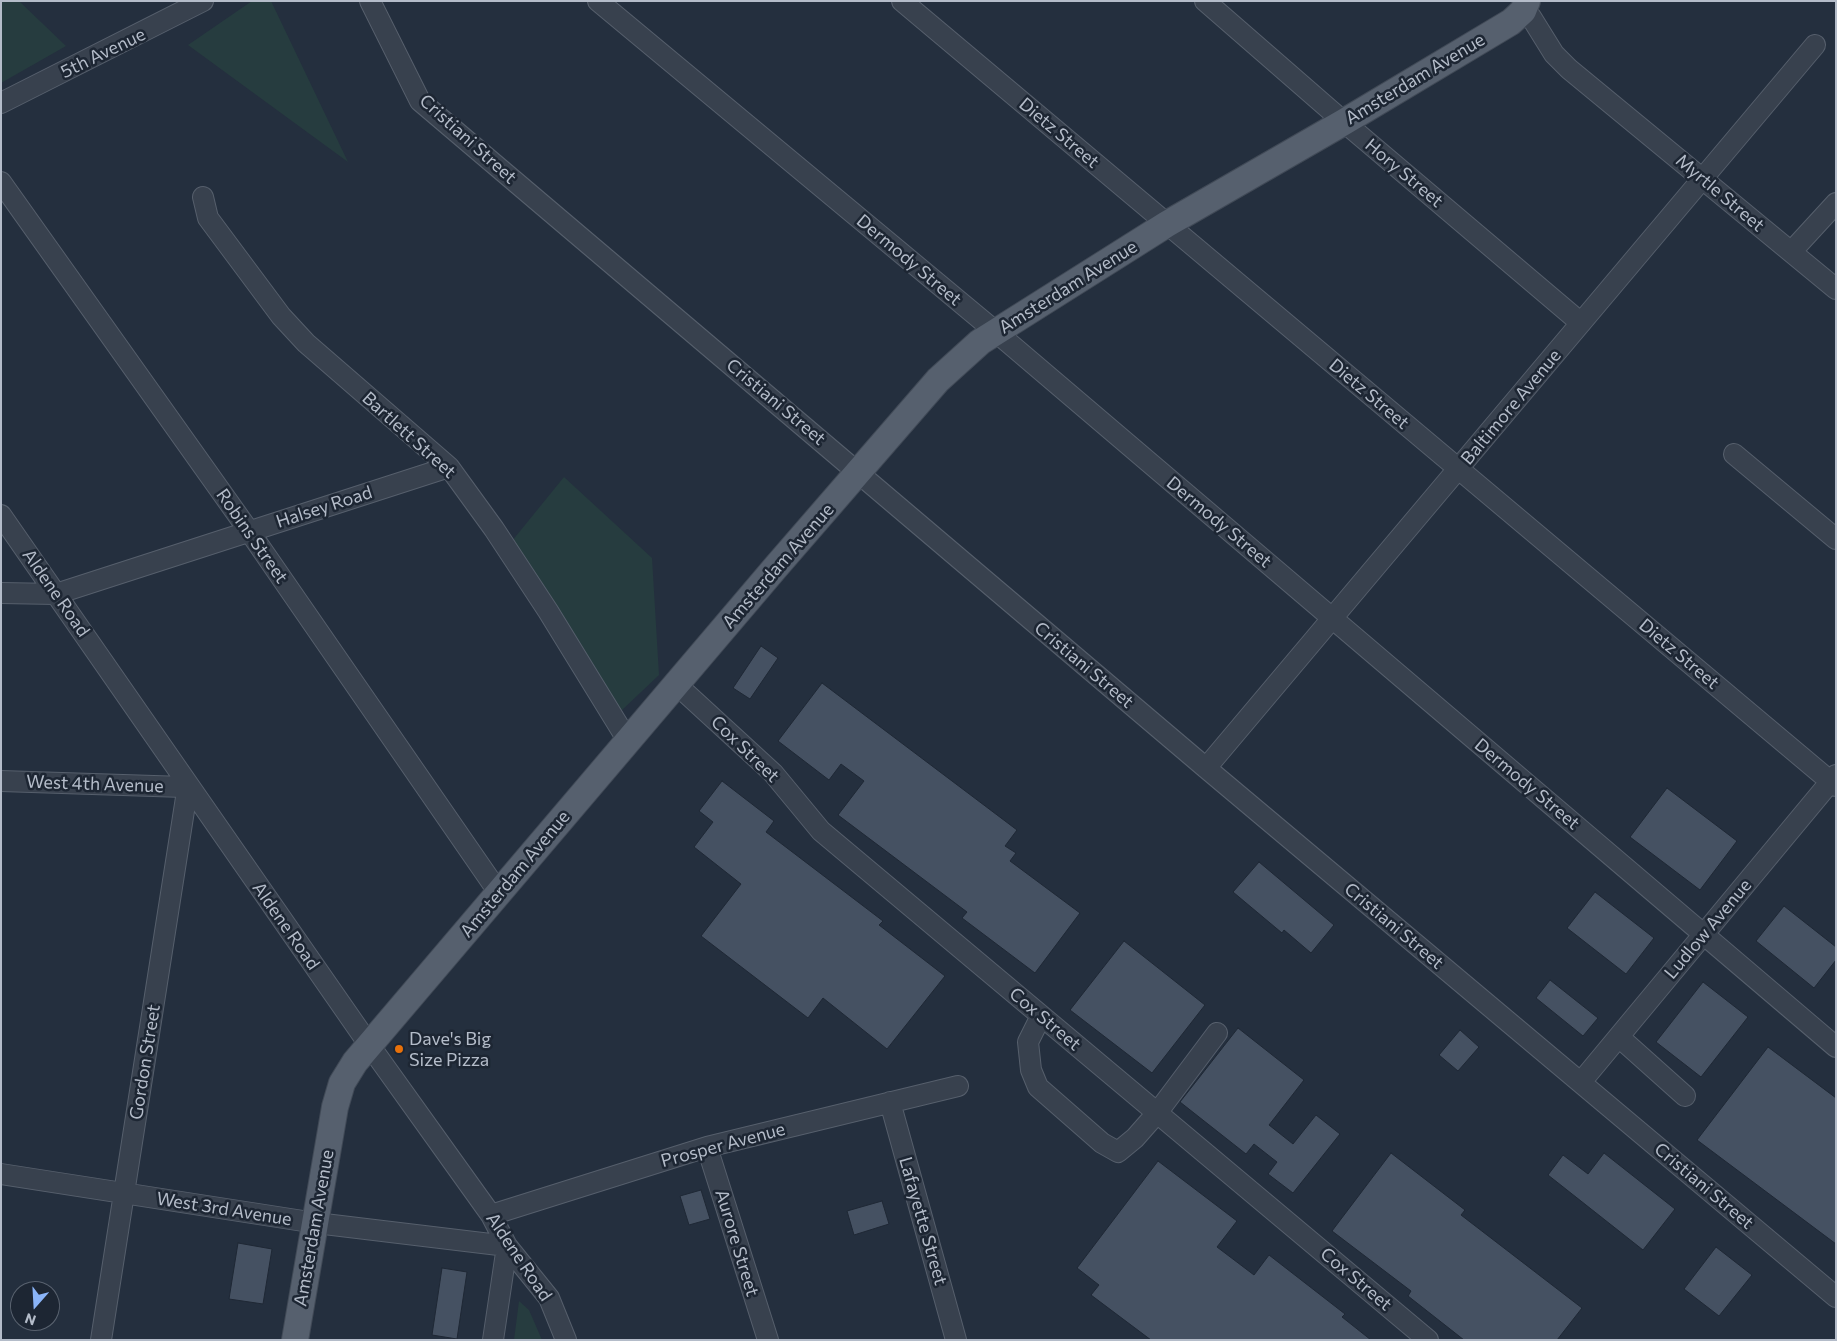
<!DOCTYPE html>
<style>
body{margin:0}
#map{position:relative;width:1837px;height:1341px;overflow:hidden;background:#242f3e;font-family:Commissioner,sans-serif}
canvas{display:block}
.frame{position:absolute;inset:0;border:2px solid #b4bcc9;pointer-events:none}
.north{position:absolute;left:10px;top:1281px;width:50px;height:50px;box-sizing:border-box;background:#1d2633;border:1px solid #59626f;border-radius:50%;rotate:199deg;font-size:14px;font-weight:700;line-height:20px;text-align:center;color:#b4bcc9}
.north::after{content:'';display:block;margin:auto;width:18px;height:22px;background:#8ab4f8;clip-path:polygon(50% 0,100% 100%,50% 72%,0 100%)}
</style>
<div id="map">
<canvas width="1837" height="1341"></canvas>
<div class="frame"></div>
<div class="north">N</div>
</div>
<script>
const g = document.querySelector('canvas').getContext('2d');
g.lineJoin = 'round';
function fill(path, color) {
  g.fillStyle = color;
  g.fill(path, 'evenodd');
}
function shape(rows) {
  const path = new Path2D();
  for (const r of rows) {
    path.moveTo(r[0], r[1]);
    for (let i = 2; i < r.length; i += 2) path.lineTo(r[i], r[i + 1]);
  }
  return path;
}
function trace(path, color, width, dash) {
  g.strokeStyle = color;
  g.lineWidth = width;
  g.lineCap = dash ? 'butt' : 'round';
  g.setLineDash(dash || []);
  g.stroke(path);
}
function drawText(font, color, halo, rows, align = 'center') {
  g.font = font + ' Commissioner,sans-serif';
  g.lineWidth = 5;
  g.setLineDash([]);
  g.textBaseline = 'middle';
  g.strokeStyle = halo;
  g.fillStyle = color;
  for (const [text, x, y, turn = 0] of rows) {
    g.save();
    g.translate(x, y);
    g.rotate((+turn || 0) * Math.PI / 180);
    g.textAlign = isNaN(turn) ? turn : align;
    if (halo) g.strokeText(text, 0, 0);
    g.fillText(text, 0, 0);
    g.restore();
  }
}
const green = shape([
 [1,1,19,1,66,46,1,83],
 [252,1,271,1,348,162,188,45],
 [564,477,652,558,659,675,621,711,512,541],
 [519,1301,529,1310,542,1340,514,1340]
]);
const building = shape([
 [761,646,778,658,750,699,733,688,761,646],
 [822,683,1017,830,1005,846,1016,853,1010,861,1080,913,1035,973,962,918,967,912,838,815,864,781,841,764,829,780,778,741,822,683],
 [722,781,774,821,766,832,883,921,879,925,945,976,887,1049,823,998,808,1018,701,936,741,884,694,847,713,822,699,811,722,781],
 [1667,788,1737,841,1700,890,1630,837,1667,788],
 [1259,862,1334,925,1311,953,1284,930,1282,933,1233,892,1259,862],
 [1595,892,1654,938,1626,974,1567,928,1595,892],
 [1784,906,1836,947,1836,960,1814,988,1756,941,1784,906],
 [1124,941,1205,1005,1152,1073,1070,1010,1124,941],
 [1550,980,1598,1018,1583,1036,1536,998,1550,980],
 [1703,982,1748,1017,1701,1077,1656,1042,1703,982],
 [1238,1028,1304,1080,1269,1125,1293,1144,1316,1115,1340,1134,1293,1193,1268,1174,1277,1162,1254,1144,1246,1154,1180,1102,1238,1028],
 [1460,1030,1479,1047,1458,1071,1439,1055,1460,1030],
 [1768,1047,1836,1098,1836,1244,1697,1140,1768,1047],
 [1391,1153,1465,1210,1461,1215,1582,1308,1557,1340,1464,1340,1408,1296,1411,1291,1332,1231,1391,1153],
 [1604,1153,1675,1209,1643,1250,1548,1175,1563,1155,1588,1174,1604,1153],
 [1158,1161,1237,1221,1217,1247,1254,1275,1269,1255,1345,1314,1342,1317,1371,1340,1151,1340,1091,1295,1099,1285,1077,1268,1158,1161],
 [701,1190,710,1219,689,1225,680,1196,701,1190],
 [882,1201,889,1224,854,1235,847,1211,882,1201],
 [238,1243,272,1249,263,1304,229,1299,238,1243],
 [1716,1247,1752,1275,1719,1316,1684,1289,1716,1247],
 [442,1268,467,1272,457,1339,432,1335,442,1268]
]);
const minor = shape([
 [370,1,420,101,1206,768,1836,1297],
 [598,1,996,332,1836,1047],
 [902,1,1836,786],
 [1205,1,1344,122,1581,323],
 [1523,11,1531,17,1554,54,1569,69,1836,289],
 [1,103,203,1],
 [1,182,249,531,499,893],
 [203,197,208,218,281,316,306,343,449,467,494,529,548,611,628,741],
 [1791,252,1836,203],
 [1734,454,1836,539],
 [1,515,370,1046,491,1215,507,1246,549,1298,566,1340],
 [1,593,56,594,449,467],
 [676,684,773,773,821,831,1428,1340],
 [1206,768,1815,45],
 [1,781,184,787,188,785,101,1340],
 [1041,1016,1028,1042,1031,1070,1038,1087,1102,1143,1118,1152,1135,1138,1157,1113,1217,1033],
 [1619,1037,1685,1096],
 [1581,1082,1836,775],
 [890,1102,956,1340],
 [707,1147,768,1340],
 [1,1174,316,1223,507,1246,493,1340],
 [491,1215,707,1147,958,1086]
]);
const major = shape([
 [295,1340,335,1107,342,1083,355,1062,775,568,938,380,980,342,1167,224,1344,122,1511,22,1523,11,1527,1]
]);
const markers = [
 [399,1049,5,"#e8710a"]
];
const streetNames = [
 ["5th Avenue",103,53,-26],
 ["Amsterdam Avenue",1415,79,-31],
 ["Dietz Street",1059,133,40],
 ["Cristiani Street",468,139,42],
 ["Hory Street",1404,173,40],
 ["Myrtle Street",1720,193,40],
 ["Dermody Street",909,260,40],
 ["Amsterdam Avenue",1068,287,-32],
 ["Dietz Street",1369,394,40],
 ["Cristiani Street",776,402,40],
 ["Baltimore Avenue",1511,407,-50],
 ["Bartlett Street",409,435,42],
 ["Halsey Road",324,507,-18],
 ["Dermody Street",1219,522,40],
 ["Robins Street",252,536,55],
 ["Amsterdam Avenue",778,566,-49],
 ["Aldene Road",56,593,55],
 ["Dietz Street",1679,654,40],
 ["Cristiani Street",1084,665,40],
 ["Cox Street",745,749,44],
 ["West 4th Avenue",95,784,2],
 ["Dermody Street",1527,784,40],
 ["Amsterdam Avenue",515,874,-50],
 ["Aldene Road",286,926,55],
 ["Cristiani Street",1394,926,40],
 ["Ludlow Avenue",1708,929,-50],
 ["Cox Street",1045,1019,40],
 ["Gordon Street",145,1062,-81],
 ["Prosper Avenue",723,1145,-15],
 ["Cristiani Street",1704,1186,40],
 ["West 3rd Avenue",224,1209,9],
 ["Lafayette Street",923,1221,74],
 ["Amsterdam Avenue",314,1228,-80],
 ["Aurore Street",737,1243,73],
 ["Aldene Road",519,1257,56],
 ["Cox Street",1356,1279,40]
];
const poiNames = [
 ["Dave's Big",409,1039],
 ["Size Pizza",409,1060]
];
fill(green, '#263c3f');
fill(building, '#455162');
trace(building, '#1f2835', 1);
trace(minor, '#565f6c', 22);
trace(major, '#414a57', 28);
trace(minor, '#38414e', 20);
trace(major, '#56606e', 26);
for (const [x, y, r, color] of markers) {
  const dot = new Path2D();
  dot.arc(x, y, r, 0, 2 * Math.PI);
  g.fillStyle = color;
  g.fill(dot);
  trace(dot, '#1d2633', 2);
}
drawText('18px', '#b4bcc9', '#1d2633', streetNames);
drawText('18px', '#b4bcc9', '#1d2633', poiNames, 'left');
</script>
